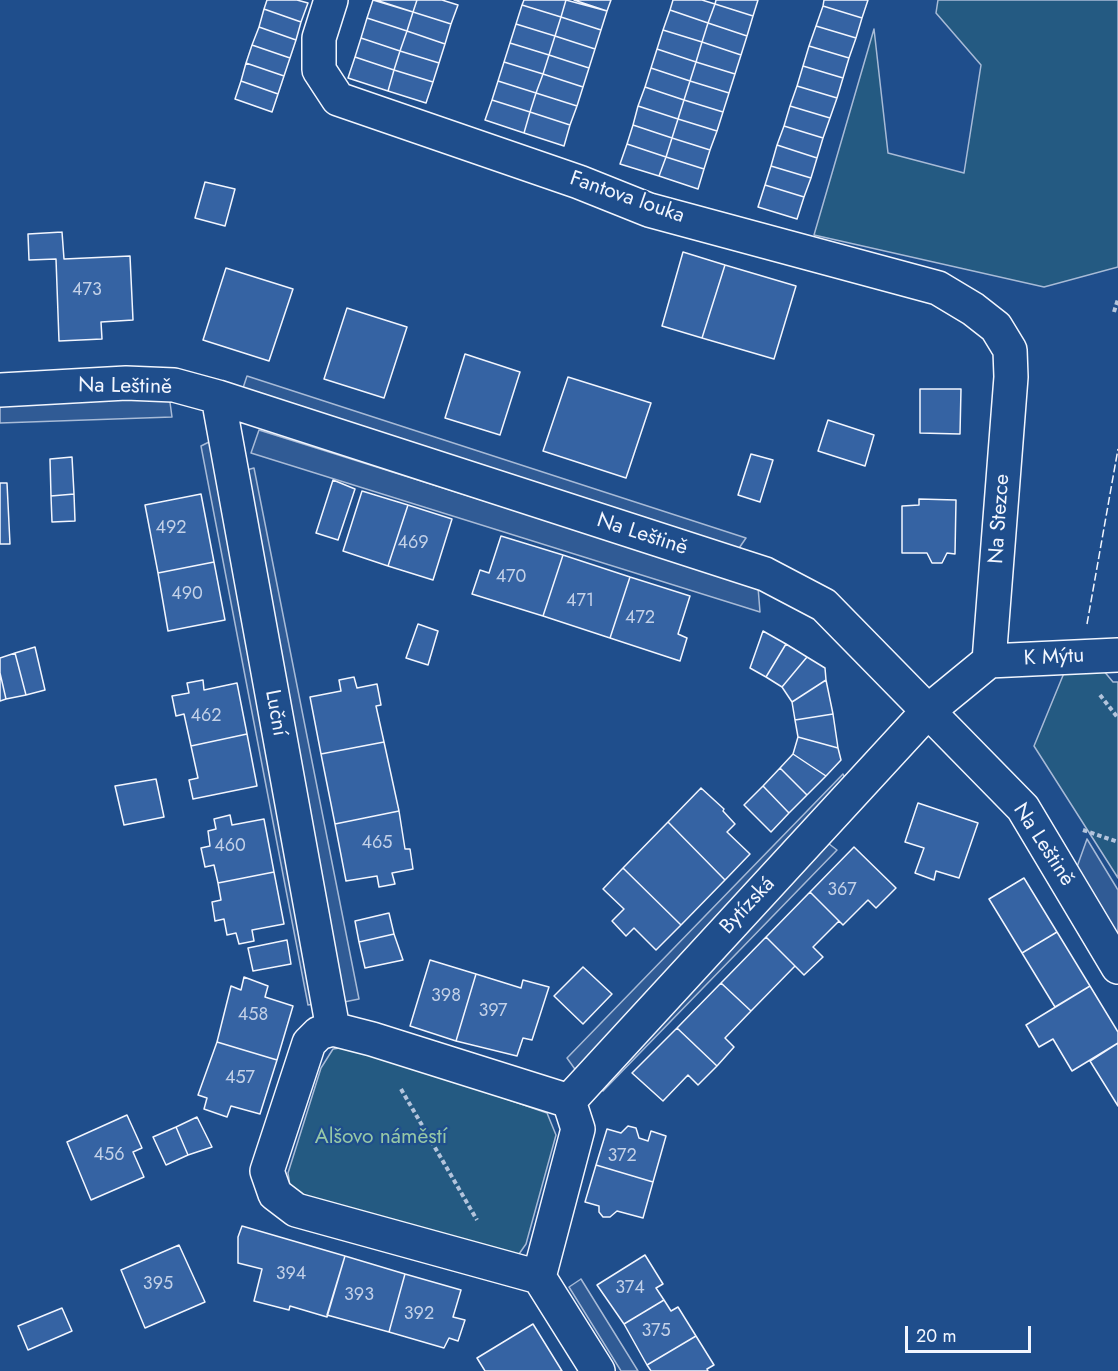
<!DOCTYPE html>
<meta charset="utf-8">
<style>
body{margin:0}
#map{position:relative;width:1118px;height:1371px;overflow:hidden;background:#1f4e8c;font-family:Jost,sans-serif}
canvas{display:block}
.scale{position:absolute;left:905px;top:1326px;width:126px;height:27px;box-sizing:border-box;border:3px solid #f2f6ff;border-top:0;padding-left:8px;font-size:18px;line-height:21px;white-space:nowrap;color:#f2f6ff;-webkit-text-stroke:4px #1f4e8c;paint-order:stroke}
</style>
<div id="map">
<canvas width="1118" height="1371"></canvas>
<div class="scale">20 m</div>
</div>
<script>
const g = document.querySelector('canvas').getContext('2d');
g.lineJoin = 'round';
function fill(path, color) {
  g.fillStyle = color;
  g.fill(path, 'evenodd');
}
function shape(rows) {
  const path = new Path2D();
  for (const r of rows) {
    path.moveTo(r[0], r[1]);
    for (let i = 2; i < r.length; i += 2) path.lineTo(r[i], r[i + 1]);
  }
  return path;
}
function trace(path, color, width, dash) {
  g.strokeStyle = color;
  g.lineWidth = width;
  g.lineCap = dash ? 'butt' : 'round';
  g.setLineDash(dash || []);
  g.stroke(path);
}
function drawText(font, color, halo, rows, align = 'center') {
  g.font = font + ' Jost,sans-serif';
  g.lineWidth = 4.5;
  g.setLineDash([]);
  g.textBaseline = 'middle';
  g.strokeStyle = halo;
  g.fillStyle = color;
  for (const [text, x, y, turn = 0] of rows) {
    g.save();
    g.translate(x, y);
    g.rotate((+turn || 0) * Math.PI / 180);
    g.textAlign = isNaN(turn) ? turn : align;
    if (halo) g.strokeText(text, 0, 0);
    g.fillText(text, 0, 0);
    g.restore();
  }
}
const green = shape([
 [938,0,1118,0,1118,267,1044,287,814,235,874,29,888,153,964,173,981,65,936,13,938,0],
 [1103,670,1113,682,1118,682,1118,878,1034,746,1064,673,1103,670],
 [353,1046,547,1113,556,1135,526,1244,519,1254,512,1258,298,1196,290,1186,288,1173,321,1068,333,1049,353,1046]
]);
const parking = shape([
 [247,376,746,538,733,557,240,397,247,376],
 [169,395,172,417,0,423,0,404,169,395],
 [259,430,758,587,760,612,251,453,259,430],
 [217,438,324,1002,308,1005,201,446,217,438],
 [254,468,359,999,344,1002,239,472,254,468],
 [843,774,852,792,577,1072,567,1058,843,774],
 [1087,839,1118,890,1118,949,1073,878,1087,839],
 [824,840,837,850,603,1091,593,1077,824,840],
 [581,1279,638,1371,621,1371,569,1287,581,1279]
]);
const building = shape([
 [267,0,297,0,308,3,301,22,264,9,267,0],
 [373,0,413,12,407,31,367,18,373,0],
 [376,0,417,0,413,12,376,0],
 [417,0,442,0,458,5,451,24,413,12,417,0],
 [524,0,566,0,561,17,522,5,524,0],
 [566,0,607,11,601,30,561,17,566,0],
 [574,0,611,0,607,11,574,0],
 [673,0,702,0,715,4,708,23,670,10,673,0],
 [716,0,758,0,753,16,715,4,716,0],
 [824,0,868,0,862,18,823,6,824,0],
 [715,4,753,16,747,36,708,23,715,4],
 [522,5,561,17,555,36,516,24,522,5],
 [823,6,862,18,856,38,816,26,823,6],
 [264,9,301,22,296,40,259,27,264,9],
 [670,10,708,23,702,42,663,30,670,10],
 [413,12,451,24,445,44,407,31,413,12],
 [561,17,601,30,595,49,555,36,561,17],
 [367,18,407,31,400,51,361,38,367,18],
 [708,23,747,36,741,55,702,42,708,23],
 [516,24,555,36,549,55,510,43,516,24],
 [816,26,856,38,849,58,809,46,816,26],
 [259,27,296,40,290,58,252,45,259,27],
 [663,30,702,42,696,62,657,49,663,30],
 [407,31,445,44,439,63,400,51,407,31],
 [555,36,595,49,589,68,549,55,555,36],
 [361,38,400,51,394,70,355,57,361,38],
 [702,42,741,55,735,74,696,62,702,42],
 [510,43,549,55,543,74,504,62,510,43],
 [252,45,290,58,284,76,246,63,252,45],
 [809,46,849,58,843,78,803,66,809,46],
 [657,49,696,62,690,81,651,68,657,49],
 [400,51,439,63,433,82,394,70,400,51],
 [549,55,589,68,583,87,543,74,549,55],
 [355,57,394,70,388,91,348,78,355,57],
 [504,62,543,74,536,93,498,81,504,62],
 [696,62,735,74,729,93,690,81,696,62],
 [246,63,284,76,278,94,241,81,246,63],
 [803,66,843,78,837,98,797,86,803,66],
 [651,68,690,81,684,100,645,87,651,68],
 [394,70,433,82,426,103,388,91,394,70],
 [543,74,583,87,577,106,536,93,543,74],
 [241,81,278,94,272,112,235,99,241,81],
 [498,81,536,93,530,112,492,100,498,81],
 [690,81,729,93,723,112,684,100,690,81],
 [797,86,837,98,830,118,790,106,797,86],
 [645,87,684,100,678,119,638,106,645,87],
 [536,93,577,106,570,125,530,112,536,93],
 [492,100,530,112,524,133,485,120,492,100],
 [684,100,723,112,717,131,678,119,684,100],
 [638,106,678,119,672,138,633,125,638,106],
 [790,106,830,118,823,138,784,126,790,106],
 [530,112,570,125,564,146,524,133,530,112],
 [678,119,717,131,710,150,672,138,678,119],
 [633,125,672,138,666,157,627,144,633,125],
 [784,126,823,138,817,158,777,145,784,126],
 [672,138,710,150,704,169,666,157,672,138],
 [627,144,666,157,659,176,620,164,627,144],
 [777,145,817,158,811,178,771,166,777,145],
 [666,157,704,169,698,189,659,176,666,157],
 [771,166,811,178,804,197,765,185,771,166],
 [205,182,235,189,225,226,195,218,205,182],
 [765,185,804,197,797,219,758,207,765,185],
 [62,232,64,259,130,256,133,320,101,322,102,339,59,341,56,259,29,260,28,234,62,232],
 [683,252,725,265,702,338,662,326,683,252],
 [725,265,796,286,774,359,702,338,725,265],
 [226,268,293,289,269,361,203,340,226,268],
 [347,308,407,327,384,398,324,379,347,308],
 [465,354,520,372,500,435,445,418,465,354],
 [568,377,651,403,626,478,543,451,568,377],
 [920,389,961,389,960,434,920,433,920,389],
 [828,420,874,435,865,466,818,451,828,420],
 [751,454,773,460,760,502,738,495,751,454],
 [72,457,74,494,51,496,50,459,72,457],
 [333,480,355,489,338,540,316,533,333,480],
 [0,483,7,483,10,544,0,544,0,483],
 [362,491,408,505,388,566,343,551,362,491],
 [74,494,75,521,52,522,51,496,74,494],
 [201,494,214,562,158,573,145,505,201,494],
 [919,499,956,500,955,554,947,553,942,563,932,563,927,553,902,553,902,506,919,505,919,499],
 [408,505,452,519,433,580,388,566,408,505],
 [501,536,563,555,543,616,472,594,480,570,489,573,501,536],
 [563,555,630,577,610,638,543,616,563,555],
 [214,562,225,620,168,631,158,573,214,562],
 [630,577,690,596,678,634,687,638,680,661,610,638,630,577],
 [418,624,438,631,428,665,406,658,418,624],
 [763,631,786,644,766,677,750,668,763,631],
 [786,644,807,657,782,687,766,677,786,644],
 [35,647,45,690,26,695,15,653,35,647],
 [15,653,26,695,6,699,0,673,0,658,15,653],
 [807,657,825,668,826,680,792,702,782,687,807,657],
 [0,673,6,699,0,701,0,673],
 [354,677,357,688,377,684,381,705,376,706,384,742,321,754,310,697,341,691,339,680,354,677],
 [203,680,204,690,237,683,247,734,191,746,184,714,176,716,172,696,189,693,187,683,203,680],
 [826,680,833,714,795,720,792,702,826,680],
 [833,714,838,748,798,737,795,720,833,714],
 [247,734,257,786,193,799,189,780,198,778,191,746,247,734],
 [798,737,838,748,841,760,826,776,793,754,798,737],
 [384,742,399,811,335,824,321,754,384,742],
 [793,754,826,776,807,795,780,768,793,754],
 [780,768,807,795,789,813,763,786,780,768],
 [156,779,164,817,124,825,115,786,156,779],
 [763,786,789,813,771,832,744,805,763,786],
 [701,788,724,809,723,811,735,824,727,832,750,854,725,880,668,822,701,788],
 [918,803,978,823,959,878,936,871,934,880,915,873,924,848,905,842,918,803],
 [399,811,405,849,410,849,413,869,392,873,395,884,379,887,377,876,346,881,335,824,399,811],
 [230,815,232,825,264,819,274,872,218,883,214,865,205,867,201,848,210,846,208,831,216,829,214,819,230,815],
 [668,822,725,880,681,925,623,868,668,822],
 [854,847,896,888,876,908,868,900,843,925,810,892,854,847],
 [623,868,681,925,656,950,634,928,626,936,612,921,624,909,603,889,623,868],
 [274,872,284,924,252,930,254,941,239,944,236,933,227,935,224,919,215,921,212,902,221,900,218,883,274,872],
 [1024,878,1057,932,1022,953,989,899,1024,878],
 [810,892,839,921,813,947,823,957,804,975,766,937,810,892],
 [389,913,394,934,359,942,355,921,389,913],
 [1057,932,1090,986,1055,1007,1022,953,1057,932],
 [394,934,403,960,365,968,359,942,394,934],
 [766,937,795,966,751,1011,721,983,766,937],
 [287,940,291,964,253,971,248,948,287,940],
 [430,960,476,974,456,1041,410,1026,430,960],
 [583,967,612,994,583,1024,554,996,583,967],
 [476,974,521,988,523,980,549,987,532,1040,523,1038,517,1056,456,1041,476,974],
 [244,977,268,986,265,997,293,1006,277,1060,217,1042,231,986,241,990,244,977],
 [721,983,751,1011,725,1038,734,1047,717,1066,677,1028,721,983],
 [1090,986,1118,1032,1118,1043,1072,1071,1053,1039,1039,1047,1026,1025,1090,986],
 [677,1028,717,1066,698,1085,688,1075,663,1101,632,1073,677,1028],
 [217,1042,277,1060,260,1114,231,1106,227,1117,204,1109,207,1098,198,1095,217,1042],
 [1118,1043,1118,1106,1090,1061,1118,1043],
 [127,1115,142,1148,133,1152,144,1177,91,1200,67,1142,127,1115],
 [197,1117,212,1147,188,1155,176,1127,197,1117],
 [628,1126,636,1128,639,1138,648,1141,651,1131,666,1136,653,1182,596,1165,607,1129,621,1133,628,1126],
 [176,1127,188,1155,166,1165,153,1137,176,1127],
 [596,1165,653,1182,643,1218,617,1211,610,1217,603,1217,599,1212,599,1206,585,1202,596,1165],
 [242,1226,345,1256,327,1317,290,1306,289,1310,254,1301,262,1269,238,1263,238,1237,242,1226],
 [179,1245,205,1302,145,1328,121,1270,179,1245],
 [645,1255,663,1284,656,1288,664,1300,624,1324,597,1285,645,1255],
 [345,1256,405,1274,389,1332,327,1315,345,1256],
 [405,1274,461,1290,453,1317,465,1320,458,1341,449,1338,444,1348,389,1332,405,1274],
 [664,1300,671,1311,678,1307,696,1336,647,1365,624,1324,664,1300],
 [62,1308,72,1331,28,1350,18,1326,62,1308],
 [533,1324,562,1371,485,1371,477,1358,533,1324],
 [696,1336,714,1365,707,1369,708,1371,651,1371,647,1365,696,1336]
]);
const path = shape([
 [1114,312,1118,299],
 [1100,695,1118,718],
 [1083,830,1118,842],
 [401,1089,477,1220]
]);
const street = shape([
 [331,0,319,38,319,70,338,99,579,182,649,210,938,288,973,309,996,327,1010,350,1011,377,989,661],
 [0,390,126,383,174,385,218,397,765,574,824,605,1023,808,1118,967],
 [218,397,333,1029],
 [989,661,1118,655],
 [333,1029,372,1039,569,1101,578,1129,539,1277,296,1210,275,1194,267,1171,309,1043,319,1033,333,1029],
 [569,1101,928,711,989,661],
 [539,1277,598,1371]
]);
const fence = shape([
 [1087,624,1118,449]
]);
const numberNames = [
 ["473",87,291],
 ["492",171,529],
 ["469",413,544],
 ["470",511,578],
 ["490",187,595],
 ["471",580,602],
 ["472",640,619],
 ["462",206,717],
 ["465",377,844],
 ["460",230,847],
 ["367",842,891],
 ["398",446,997],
 ["397",493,1012],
 ["458",253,1016],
 ["457",240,1079],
 ["456",109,1156],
 ["372",622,1157],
 ["394",291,1275],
 ["395",158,1285],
 ["374",630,1289],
 ["393",359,1296],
 ["392",419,1315],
 ["375",656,1332]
];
const streetNames = [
 ["Fantova louka",627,198,19],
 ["Na Leštině",125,387,1],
 ["Na Stezce",1000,519,-86],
 ["Na Leštině",642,535,18],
 ["K Mýtu",1054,658,-3],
 ["Luční",275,713,80],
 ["Na Leštině",1043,845,57],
 ["Bytízská",748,906,-47]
];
const parkNames = [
 ["Alšovo náměstí",381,1138]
];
fill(green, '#245a82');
trace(green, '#a8bbd7', 1.5);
fill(parking, '#305b95');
trace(parking, '#a8bbd7', 1.5);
fill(building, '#3563a3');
trace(building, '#f2f6ff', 1.5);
trace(street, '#f2f6ff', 36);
trace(path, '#b3c4dc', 4, [4.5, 3]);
trace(street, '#1f4e8c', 33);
trace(fence, '#f2f6ff', 1.5, [8, 3]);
drawText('18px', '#c3d1e8', null, numberNames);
drawText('21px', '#f2f6ff', '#1f4e8c', streetNames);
drawText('21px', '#97c8a6', '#1f4e8c', parkNames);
</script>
